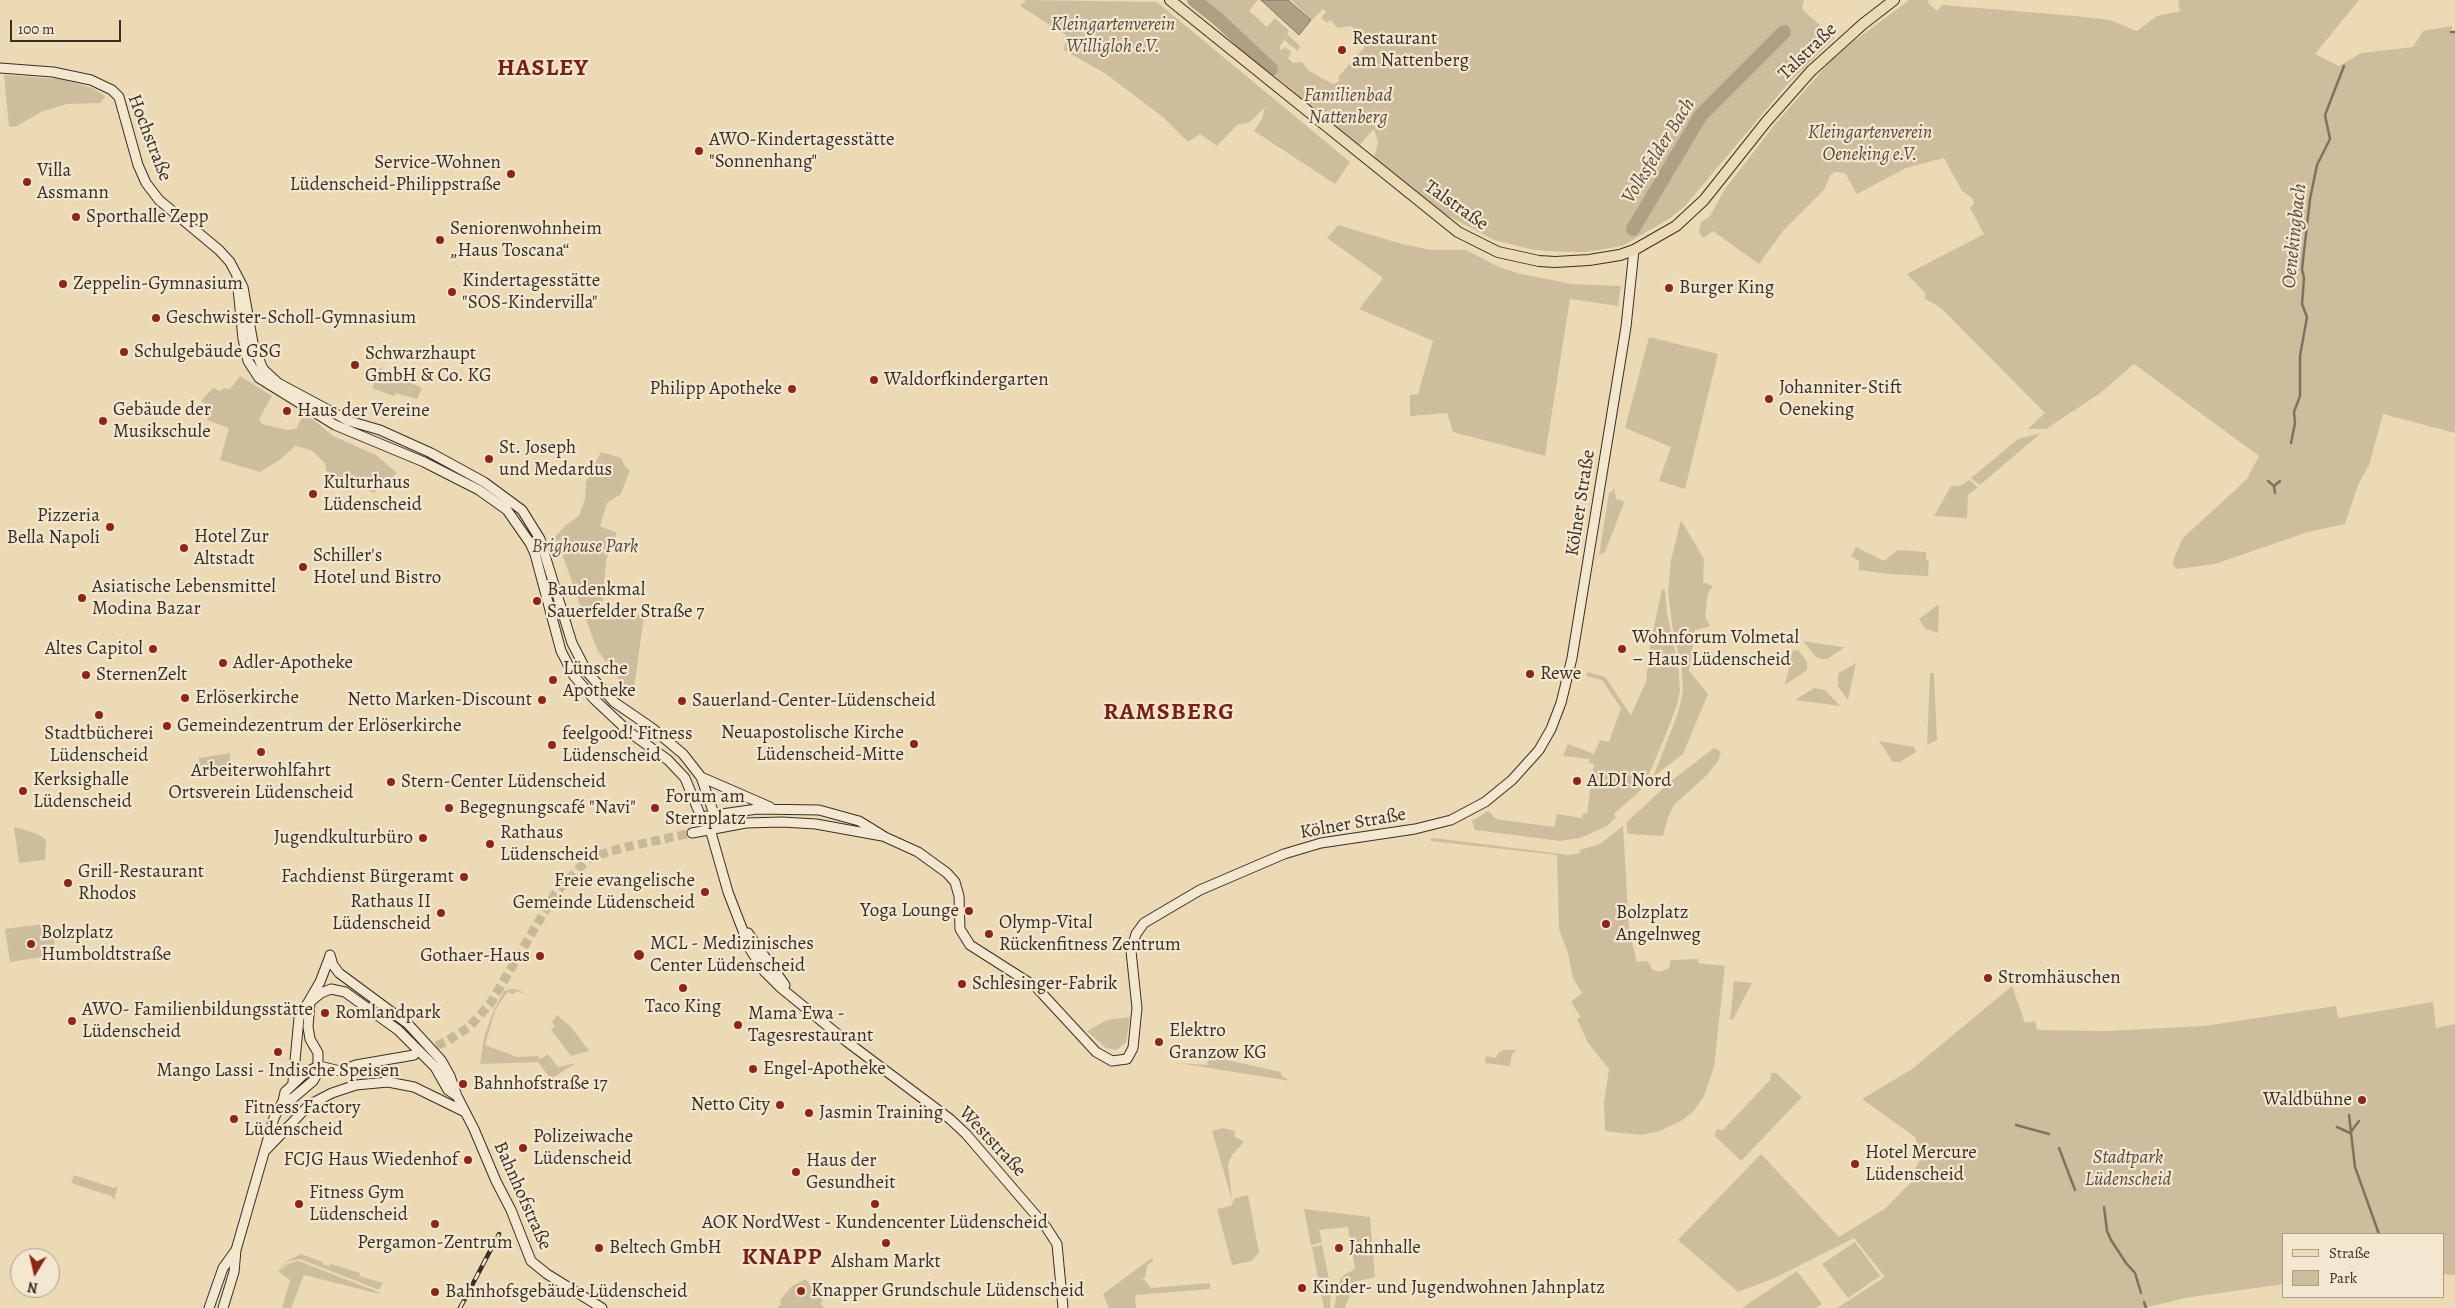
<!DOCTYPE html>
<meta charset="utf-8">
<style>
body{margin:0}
#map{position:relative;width:2455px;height:1308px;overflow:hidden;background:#ecdab5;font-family:Alegreya,serif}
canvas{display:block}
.legend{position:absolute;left:2282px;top:1233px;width:162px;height:65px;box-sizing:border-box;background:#f3e7cf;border:1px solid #a99d8b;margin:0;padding:6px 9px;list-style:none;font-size:15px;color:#392f26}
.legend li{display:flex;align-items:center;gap:10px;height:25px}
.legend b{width:25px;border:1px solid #a99d8b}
.north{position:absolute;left:10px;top:1248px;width:50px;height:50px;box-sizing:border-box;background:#f3e7cf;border:1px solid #a99d8b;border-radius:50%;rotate:189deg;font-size:14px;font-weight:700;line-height:20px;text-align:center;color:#392f26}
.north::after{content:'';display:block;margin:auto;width:18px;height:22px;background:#8f2418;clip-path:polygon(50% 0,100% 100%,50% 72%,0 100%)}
.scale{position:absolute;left:10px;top:20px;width:111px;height:22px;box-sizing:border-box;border:2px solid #392f26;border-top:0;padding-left:6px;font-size:15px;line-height:18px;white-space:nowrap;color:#392f26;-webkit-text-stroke:4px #f3e7cf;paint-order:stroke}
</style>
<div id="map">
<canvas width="2455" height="1308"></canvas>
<ul class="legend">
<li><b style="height:6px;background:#ecdab5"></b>Straße</li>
<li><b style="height:14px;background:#cebd9d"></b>Park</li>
</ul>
<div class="north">N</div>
<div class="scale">100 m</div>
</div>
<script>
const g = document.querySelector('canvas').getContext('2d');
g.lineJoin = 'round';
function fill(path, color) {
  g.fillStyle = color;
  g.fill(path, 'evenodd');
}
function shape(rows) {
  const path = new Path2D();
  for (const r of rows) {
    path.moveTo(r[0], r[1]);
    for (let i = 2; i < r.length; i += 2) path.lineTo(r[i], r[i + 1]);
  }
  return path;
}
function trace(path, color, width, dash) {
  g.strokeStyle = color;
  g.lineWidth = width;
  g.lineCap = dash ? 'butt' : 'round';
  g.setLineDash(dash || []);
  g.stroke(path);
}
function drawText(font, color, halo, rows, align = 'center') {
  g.font = font + ' Alegreya,serif';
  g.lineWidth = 4.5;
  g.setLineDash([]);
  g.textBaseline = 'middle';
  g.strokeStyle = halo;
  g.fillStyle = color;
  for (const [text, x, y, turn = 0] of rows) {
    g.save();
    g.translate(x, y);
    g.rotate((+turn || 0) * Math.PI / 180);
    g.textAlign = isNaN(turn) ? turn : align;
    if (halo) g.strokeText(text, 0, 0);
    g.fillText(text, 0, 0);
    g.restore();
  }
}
const green = shape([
 [1026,0,1157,2,1350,162,1335,184,1254,131,1262,119,1265,107,1250,122,1237,125,1217,146,1200,134,1188,142,1163,117,1106,74,1064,50,1066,35,1020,6],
 [1186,0,1258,0,1249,11,1267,27,1275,18,1289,31,1287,34,1300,46,1298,51,1284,40,1279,48,1282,50,1285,47,1291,52,1288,58,1293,63,1302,62,1309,71,1333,84,1339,81,1339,76,1364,48,1363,36,1351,26,1338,28,1330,20,1327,23,1321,18,1326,12,1323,9,1312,20,1291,0,1804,0,1802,9,1834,38,1786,86,1685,206,1669,219,1622,246,1587,252,1563,252,1534,250,1494,240,1441,212,1374,158,1378,142,1374,129,1358,147],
 [1909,0,1929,0,1928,3,1937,11,1942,5,2075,16,2110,20,2137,31,2157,16,2180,11,2178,1,2182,0,2359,0,2315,54,2339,66,2361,53,2413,47,2423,31,2452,26,2451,33,2455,33,2455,433,2383,414,2369,465,2358,485,2345,524,2308,532,2215,564,2177,569,2173,565,2174,558,2183,538,2246,480,2259,456,2134,364,2099,394,2046,429,2028,429,2045,413,1941,308,1924,298,1926,294,1907,274,1984,234,1970,208,1974,204,1972,198,1962,191,1944,158,1906,168,1857,194,1845,173,1834,172,1830,176,1824,190,1783,231,1759,264,1713,231,1703,238,1699,232,1701,222,1710,216,1725,189,1776,123,1828,64,1853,42],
 [4,75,61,79,92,88,105,96,101,103,67,104,41,112,17,126,9,127],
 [1338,225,1402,244,1431,250,1466,250,1499,267,1521,274,1572,284,1621,286,1618,306,1570,299,1545,456,1453,432,1447,413,1410,416,1410,395,1418,394,1433,341,1359,309,1383,278,1327,238],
 [1649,337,1718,354,1685,489,1659,481,1671,447,1625,428],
 [380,368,422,388,417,399,396,393,394,396,372,388],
 [240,376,272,396,259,419,262,424,287,430,296,429,304,412,333,436,376,455,397,473,374,493,333,475,331,476,326,470,325,463,311,450,295,446,281,459,260,472,220,460,229,428,207,420,212,408,201,401,213,388,220,391,224,388,230,389],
 [2041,433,1980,485,1971,478,2018,439],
 [601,452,621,458,626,468,630,470,621,494,607,503,600,526,617,533,606,560,602,610,644,616,634,688,623,685,598,651,584,615,582,615,578,607,580,605,563,556,554,538,566,525,579,516,585,499,586,482],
 [1969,480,1978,487,1968,495,1967,518,1934,516,1951,486,1960,486],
 [1614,486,1616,499,1622,500,1624,503,1605,552,1599,555,1609,493,1613,491],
 [1681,520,1704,559,1703,582,1713,586,1708,593,1705,616,1710,626,1695,630,1689,671,1708,694,1683,754,1653,777,1678,713,1683,691,1682,670,1672,625,1668,591,1671,560],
 [1856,547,1884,561,1898,550,1926,552,1926,560,1929,561,1928,576,1888,574,1859,570,1859,561,1851,556],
 [1662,589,1665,590,1667,613,1678,664,1680,690,1677,705,1664,739,1648,776,1644,774,1638,786,1643,788,1614,814,1616,817,1607,826,1580,838,1560,841,1475,830,1472,821,1488,811,1496,819,1554,827,1557,814,1582,818,1583,813,1587,813,1594,764,1589,763,1589,759,1563,756,1568,744,1594,754,1600,740,1609,742,1621,708,1602,680,1586,676,1588,672,1605,677,1631,715,1646,682,1650,646],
 [1939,604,1938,633,1925,629,1919,619],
 [1803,641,1841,647,1845,647,1827,659,1822,659,1816,657],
 [1793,650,1799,651,1807,662,1807,670,1785,685],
 [1856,663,1852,681,1848,700,1838,686,1838,676,1839,673],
 [1930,673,1934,673,1937,740,1927,745],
 [1814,688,1825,690,1840,706,1795,700],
 [1879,741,1914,747,1916,752,1900,762,1893,762],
 [1714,748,1721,752,1718,761,1706,776,1674,805,1668,817,1663,836,1628,834,1626,823,1671,781],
 [230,753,230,763,226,766,199,768,199,758],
 [1623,826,1629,930,1637,962,1648,961,1652,969,1659,972,1669,968,1671,960,1698,959,1698,963,1725,966,1714,1067,1704,1096,1693,1112,1681,1121,1660,1131,1641,1135,1605,1131,1604,1103,1609,1069,1588,1043,1577,1019,1581,1017,1571,1002,1582,993,1573,978,1568,953,1559,929,1557,855,1431,841,1431,838,1442,839,1569,855,1580,853,1579,850,1600,844],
 [14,827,38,834,46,840,45,860,19,863],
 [43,924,49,926,53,932,56,955,10,962,5,929],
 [1734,981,1752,983,1733,1019,1730,1020],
 [2012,986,2025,1023,2035,1021,2037,1030,2106,1031,2204,1026,2336,1006,2338,1018,2433,1002,2436,1028,2455,1024,2455,1275,2444,1274,2444,1234,2284,1234,2284,1284,2185,1298,2144,1308,1837,1308,1885,1277,1854,1238,1777,1277,1738,1292,1678,1240,1761,1154,1839,1237,1886,1208,1911,1182,1921,1154,1915,1137,1862,1099,1912,1069],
 [512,989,519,990,527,995,517,991,513,994,507,992,495,1011,485,1045,517,1057,537,1056,541,1059,548,1054,558,1067,576,1063,551,1079,538,1062,480,1064,484,1037,494,1010,504,991],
 [557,1015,572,1028,589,1051,571,1056,551,1030,555,1027,552,1022],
 [1130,1017,1126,1042,1117,1050,1106,1048,1087,1031,1107,1020],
 [1504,1050,1517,1050,1512,1054,1510,1066,1485,1063,1486,1056,1496,1058,1498,1053],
 [1209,1056,1281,1072,1281,1075,1290,1081,1178,1063,1207,1065],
 [1771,1073,1776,1073,1802,1097,1741,1161,1715,1136,1715,1133,1717,1129,1723,1130,1770,1080],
 [1223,1128,1235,1131,1234,1136,1244,1142,1232,1155,1228,1164,1232,1200,1212,1131],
 [74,1175,114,1188,118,1186,114,1200,111,1196,71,1183],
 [1248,1195,1259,1252,1252,1261,1232,1265,1217,1209,1231,1206,1235,1198],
 [1304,1209,1370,1217,1375,1277,1355,1282,1345,1308,1334,1308,1340,1280,1344,1275,1355,1269,1348,1227,1319,1230,1322,1242,1311,1245],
 [1855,1242,1880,1276,1848,1298,1822,1264],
 [1322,1245,1331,1289,1330,1308,1324,1308,1312,1247],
 [301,1254,323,1262,323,1264,329,1266,331,1264,360,1273,359,1276,383,1283,379,1290,382,1291,300,1259,290,1261,277,1269,289,1260],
 [1153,1257,1153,1260,1147,1266,1145,1278,1141,1279,1145,1280,1151,1288,1210,1283,1210,1289,1135,1295,1136,1308,1109,1308,1103,1294],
 [299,1261,378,1292,380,1294,304,1275,291,1308,282,1308,290,1280,278,1271,288,1264],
 [1797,1271,1822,1304,1816,1308,1742,1308],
 [806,1279,817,1296,819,1295,823,1301,820,1302,824,1308,777,1308,781,1305,780,1300,792,1286]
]);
const water = shape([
 [1261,0,1288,0,1311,20,1299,35,1261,0]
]);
const stream = shape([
 [2451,32,2455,32],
 [1679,163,1680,149],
 [2291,443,2295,423,2294,412,2300,396,2300,356,2307,317,2302,304,2304,278,2302,269,2310,199,2317,165,2330,139,2325,115,2344,66],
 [2268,481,2274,486],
 [2275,493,2274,486,2280,481],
 [2349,1115,2355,1167,2379,1234],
 [2016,1125,2049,1134],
 [2337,1127,2350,1133,2359,1121],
 [2059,1148,2075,1190],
 [2104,1207,2107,1231,2111,1240,2126,1263,2135,1273,2141,1293],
 [2144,1302,2146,1308]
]);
const river = shape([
 [1194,0,1218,19,1271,69],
 [1633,229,1701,115,1784,32]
]);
const secondaryTunnel = shape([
 [424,1051,447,1041,469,1027,490,1004,555,894,584,863,591,857,626,847,692,833]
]);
const secondary = shape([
 [0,68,53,72,91,80,112,90,119,97,138,165,146,183,159,200,219,250,230,262,243,287,253,343,258,357,263,369,278,383,349,421,380,430,431,453,484,482,522,510,540,539,572,643,587,672,614,702,652,728,683,754,701,777,714,814,713,819],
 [237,278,243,339,248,361,259,378,335,425,424,462,479,490,507,510,530,543,535,554,561,651,574,676,594,699,629,732,668,760,685,778,701,817,710,829,728,892,750,949,764,971,781,988,846,1041,950,1119,966,1134,1046,1227,1057,1244,1063,1308],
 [701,777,770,807],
 [701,817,757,809,819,810,859,821,885,837,918,852,947,873,955,882,959,896,960,929,970,945,1036,987,1096,1052,1112,1061,1127,1059,1133,1048,1137,1008,1131,951,1136,934,1144,923,1200,890,1284,854,1321,843,1415,829,1451,820,1485,802,1512,780,1539,750,1551,729,1561,703,1572,658,1626,327,1634,250],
 [692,833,746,823,782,822,816,824,882,836],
 [748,933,785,985],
 [330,955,333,965,339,973,408,1024,441,1060,450,1076,457,1096,474,1129,496,1181,511,1210,531,1261,547,1274,602,1308],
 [310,1002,321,993,331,989,345,992,398,1030,435,1067,448,1090,457,1096],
 [293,1082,299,1018,320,982,330,956],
 [283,1101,293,1098,313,1081,318,1072,318,1053,310,1039,308,1027,310,1002],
 [265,1151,309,1105,332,1093,356,1085,388,1082,414,1087,465,1112],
 [209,1308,223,1268,236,1250],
 [223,1308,234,1272,236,1250,274,1118,283,1101,285,1092,306,1072,319,1066,340,1071,356,1065,414,1055]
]);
const primary = shape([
 [1170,0,1458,232,1498,252,1539,261,1555,262,1589,260,1620,255,1634,250,1676,226,1704,200,1766,122,1811,71,1863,24,1894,0]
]);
const rail = shape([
 [460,1308,499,1234]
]);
const markers = [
 [1342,50,5,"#8f2418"],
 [699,151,5,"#8f2418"],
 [511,174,5,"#8f2418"],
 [27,182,5,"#8f2418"],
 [76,217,5,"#8f2418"],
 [440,240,5,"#8f2418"],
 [63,284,5,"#8f2418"],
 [1669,288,5,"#8f2418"],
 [452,292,5,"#8f2418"],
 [156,318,5,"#8f2418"],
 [124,352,5,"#8f2418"],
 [355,365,5,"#8f2418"],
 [874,380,5,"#8f2418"],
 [792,389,5,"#8f2418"],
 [1769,399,5,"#8f2418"],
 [287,411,5,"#8f2418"],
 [103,421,5,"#8f2418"],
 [489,459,5,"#8f2418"],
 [313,494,5,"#8f2418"],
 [110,527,5,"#8f2418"],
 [184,548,5,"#8f2418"],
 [303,567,5,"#8f2418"],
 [82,598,5,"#8f2418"],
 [537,601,5,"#8f2418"],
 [153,649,5,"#8f2418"],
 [1622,649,5,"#8f2418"],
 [223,663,5,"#8f2418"],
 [1530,674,5,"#8f2418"],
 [86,675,5,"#8f2418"],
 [553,680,5,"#8f2418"],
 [185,698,5,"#8f2418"],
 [542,700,5,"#8f2418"],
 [682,701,5,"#8f2418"],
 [99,715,5,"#8f2418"],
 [167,726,5,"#8f2418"],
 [914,744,5,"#8f2418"],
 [552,745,5,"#8f2418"],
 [261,752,5,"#8f2418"],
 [1577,781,5,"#8f2418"],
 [391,782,5,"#8f2418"],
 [23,791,5,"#8f2418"],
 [449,808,5,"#8f2418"],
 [655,808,5,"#8f2418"],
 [423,838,5,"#8f2418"],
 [490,844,5,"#8f2418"],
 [464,877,5,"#8f2418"],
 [68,883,5,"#8f2418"],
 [705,892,5,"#8f2418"],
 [969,911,5,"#8f2418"],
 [441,913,5,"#8f2418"],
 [1606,924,5,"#8f2418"],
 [989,934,5,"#8f2418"],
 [31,944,5,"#8f2418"],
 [639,955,6,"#8f2418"],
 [540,956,5,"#8f2418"],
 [1988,978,5,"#8f2418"],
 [962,984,5,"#8f2418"],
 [683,988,5,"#8f2418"],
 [325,1013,5,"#8f2418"],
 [72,1021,5,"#8f2418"],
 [738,1025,5,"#8f2418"],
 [1159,1042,5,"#8f2418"],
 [278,1052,5,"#8f2418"],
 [753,1069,5,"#8f2418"],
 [463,1084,5,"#8f2418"],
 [2362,1100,5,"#8f2418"],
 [780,1105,5,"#8f2418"],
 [809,1113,5,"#8f2418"],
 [234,1119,5,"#8f2418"],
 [523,1148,5,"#8f2418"],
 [468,1160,5,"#8f2418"],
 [1855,1164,5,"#8f2418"],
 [796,1172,5,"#8f2418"],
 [299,1204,5,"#8f2418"],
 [875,1204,5,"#8f2418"],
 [435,1224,5,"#8f2418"],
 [886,1243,5,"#8f2418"],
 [599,1248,5,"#8f2418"],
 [1339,1248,5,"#8f2418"],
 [1302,1288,5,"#8f2418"],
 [801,1291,5,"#8f2418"],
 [435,1292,5,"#8f2418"]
];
const parkNames = [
 ["Kleingartenverein",1113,25],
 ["Willigloh e.V.",1113,47],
 ["Familienbad",1348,96],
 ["Nattenberg",1348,118],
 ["Kleingartenverein",1870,133],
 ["Oeneking e.V.",1870,155],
 ["Brighouse Park",585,547],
 ["Stadtpark",2128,1158],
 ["Lüdenscheid",2128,1180]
];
const poiNames = [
 ["Restaurant",1352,39],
 ["am Nattenberg",1352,61],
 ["AWO-Kindertagesstätte",709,140],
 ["\"Sonnenhang\"",709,162],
 ["Service-Wohnen",501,163,"right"],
 ["Lüdenscheid-Philippstraße",501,185,"right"],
 ["Villa",37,171],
 ["Assmann",37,193],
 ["Sporthalle Zepp",86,217],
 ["Seniorenwohnheim",450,229],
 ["„Haus Toscana“",450,251],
 ["Kindertagesstätte",462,281],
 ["\"SOS-Kindervilla\"",462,303],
 ["Zeppelin-Gymnasium",73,284],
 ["Burger King",1679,288],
 ["Geschwister-Scholl-Gymnasium",166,318],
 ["Schulgebäude GSG",134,352],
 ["Schwarzhaupt",365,354],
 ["GmbH & Co. KG",365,376],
 ["Waldorfkindergarten",884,380],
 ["Johanniter-Stift",1779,388],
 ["Oeneking",1779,410],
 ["Philipp Apotheke",782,389,"right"],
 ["Gebäude der",113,410],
 ["Musikschule",113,432],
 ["Haus der Vereine",297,411],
 ["St. Joseph",499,448],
 ["und Medardus",499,470],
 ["Kulturhaus",323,483],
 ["Lüdenscheid",323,505],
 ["Pizzeria",100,516,"right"],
 ["Bella Napoli",100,538,"right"],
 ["Hotel Zur",194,537],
 ["Altstadt",194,559],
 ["Schiller's",313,556],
 ["Hotel und Bistro",313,578],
 ["Asiatische Lebensmittel",92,587],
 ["Modina Bazar",92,609],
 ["Baudenkmal",547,590],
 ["Sauerfelder Straße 7",547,612],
 ["Wohnforum Volmetal",1632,638],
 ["– Haus Lüdenscheid",1632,660],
 ["Altes Capitol",143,649,"right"],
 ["Adler-Apotheke",233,663],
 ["Lünsche",563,669],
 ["Apotheke",563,691],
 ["Rewe",1540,674],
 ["SternenZelt",96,675],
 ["Erlöserkirche",195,698],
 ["Netto Marken-Discount",532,700,"right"],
 ["Sauerland-Center-Lüdenscheid",692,701],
 ["Gemeindezentrum der Erlöserkirche",177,726],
 ["Neuapostolische Kirche",904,733,"right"],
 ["Lüdenscheid-Mitte",904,755,"right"],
 ["Stadtbücherei",99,734,"center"],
 ["Lüdenscheid",99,756,"center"],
 ["feelgood! Fitness",562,734],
 ["Lüdenscheid",562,756],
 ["Arbeiterwohlfahrt",261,771,"center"],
 ["Ortsverein Lüdenscheid",261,793,"center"],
 ["Kerksighalle",33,780],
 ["Lüdenscheid",33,802],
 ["ALDI Nord",1587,781],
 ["Stern-Center Lüdenscheid",401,782],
 ["Forum am",665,797],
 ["Sternplatz",665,819],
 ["Begegnungscafé \"Navi\"",459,808],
 ["Rathaus",500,833],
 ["Lüdenscheid",500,855],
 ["Jugendkulturbüro",413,838,"right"],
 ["Grill-Restaurant",78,872],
 ["Rhodos",78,894],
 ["Fachdienst Bürgeramt",454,877,"right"],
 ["Freie evangelische",695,881,"right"],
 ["Gemeinde Lüdenscheid",695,903,"right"],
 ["Rathaus II",431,902,"right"],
 ["Lüdenscheid",431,924,"right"],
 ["Yoga Lounge",959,911,"right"],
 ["Bolzplatz",1616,913],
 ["Angelnweg",1616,935],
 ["Olymp-Vital",999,923],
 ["Rückenfitness Zentrum",999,945],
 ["Bolzplatz",41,933],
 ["Humboldtstraße",41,955],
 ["MCL - Medizinisches",650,944],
 ["Center Lüdenscheid",650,966],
 ["Gothaer-Haus",530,956,"right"],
 ["Stromhäuschen",1998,978],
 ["Schlesinger-Fabrik",972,984],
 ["Taco King",683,1007,"center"],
 ["AWO- Familienbildungsstätte",82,1010],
 ["Lüdenscheid",82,1032],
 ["Romlandpark",335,1013],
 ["Mama Ewa -",748,1014],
 ["Tagesrestaurant",748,1036],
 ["Elektro",1169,1031],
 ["Granzow KG",1169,1053],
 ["Engel-Apotheke",763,1069],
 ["Mango Lassi - Indische Speisen",278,1071,"center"],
 ["Bahnhofstraße 17",473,1084],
 ["Waldbühne",2352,1100,"right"],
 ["Netto City",770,1105,"right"],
 ["Fitness Factory",244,1108],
 ["Lüdenscheid",244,1130],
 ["Jasmin Training",819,1113],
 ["Polizeiwache",533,1137],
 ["Lüdenscheid",533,1159],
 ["Hotel Mercure",1865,1153],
 ["Lüdenscheid",1865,1175],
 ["FCJG Haus Wiedenhof",458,1160,"right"],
 ["Haus der",806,1161],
 ["Gesundheit",806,1183],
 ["Fitness Gym",309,1193],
 ["Lüdenscheid",309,1215],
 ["AOK NordWest - Kundencenter Lüdenscheid",875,1223,"center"],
 ["Pergamon-Zentrum",435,1243,"center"],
 ["Beltech GmbH",609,1248],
 ["Jahnhalle",1349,1248],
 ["Alsham Markt",886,1262,"center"],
 ["Kinder- und Jugendwohnen Jahnplatz",1312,1288],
 ["Knapper Grundschule Lüdenscheid",811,1291],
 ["Bahnhofsgebäude Lüdenscheid",445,1292]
];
const streetNames = [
 ["Talstraße",1808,52,-44],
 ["Hochstraße",149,138,69],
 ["Talstraße",1456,206,35],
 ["Kölner Straße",1581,503,-81],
 ["Kölner Straße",1353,824,-10],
 ["Weststraße",992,1142,47],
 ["Bahnhofstraße",522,1196,66]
];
const waterNames = [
 ["Volksfelder Bach",1659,151,-58],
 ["Oenekingbach",2295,236,-84]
];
const districtNames = [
 ["HASLEY",543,69],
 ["RAMSBERG",1169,713],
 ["KNAPP",782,1258]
];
fill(green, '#cebd9d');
fill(water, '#afa084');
trace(water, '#80735e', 1);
trace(stream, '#80735e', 2.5);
trace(river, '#afa084', 14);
trace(secondaryTunnel, '#c8b898', 9, [9, 4.5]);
trace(secondary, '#392f26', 11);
trace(primary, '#392f26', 12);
trace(secondary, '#f3e7cf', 9);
trace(primary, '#ecdab5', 10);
trace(rail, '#392f26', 4.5);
trace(rail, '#f3e7cf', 2.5, [8]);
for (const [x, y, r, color] of markers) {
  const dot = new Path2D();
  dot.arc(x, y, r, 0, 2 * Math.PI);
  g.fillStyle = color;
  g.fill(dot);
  trace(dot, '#f3e7cf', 2);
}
drawText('italic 19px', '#574b3e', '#f3e7cf', parkNames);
drawText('19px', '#392f26', '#f3e7cf', poiNames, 'left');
drawText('19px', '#392f26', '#f3e7cf', streetNames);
drawText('italic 20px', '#564b3e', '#f3e7cf', waterNames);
g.letterSpacing = '1px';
drawText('bold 24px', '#7a1f14', '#f3e7cf', districtNames);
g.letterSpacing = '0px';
</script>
